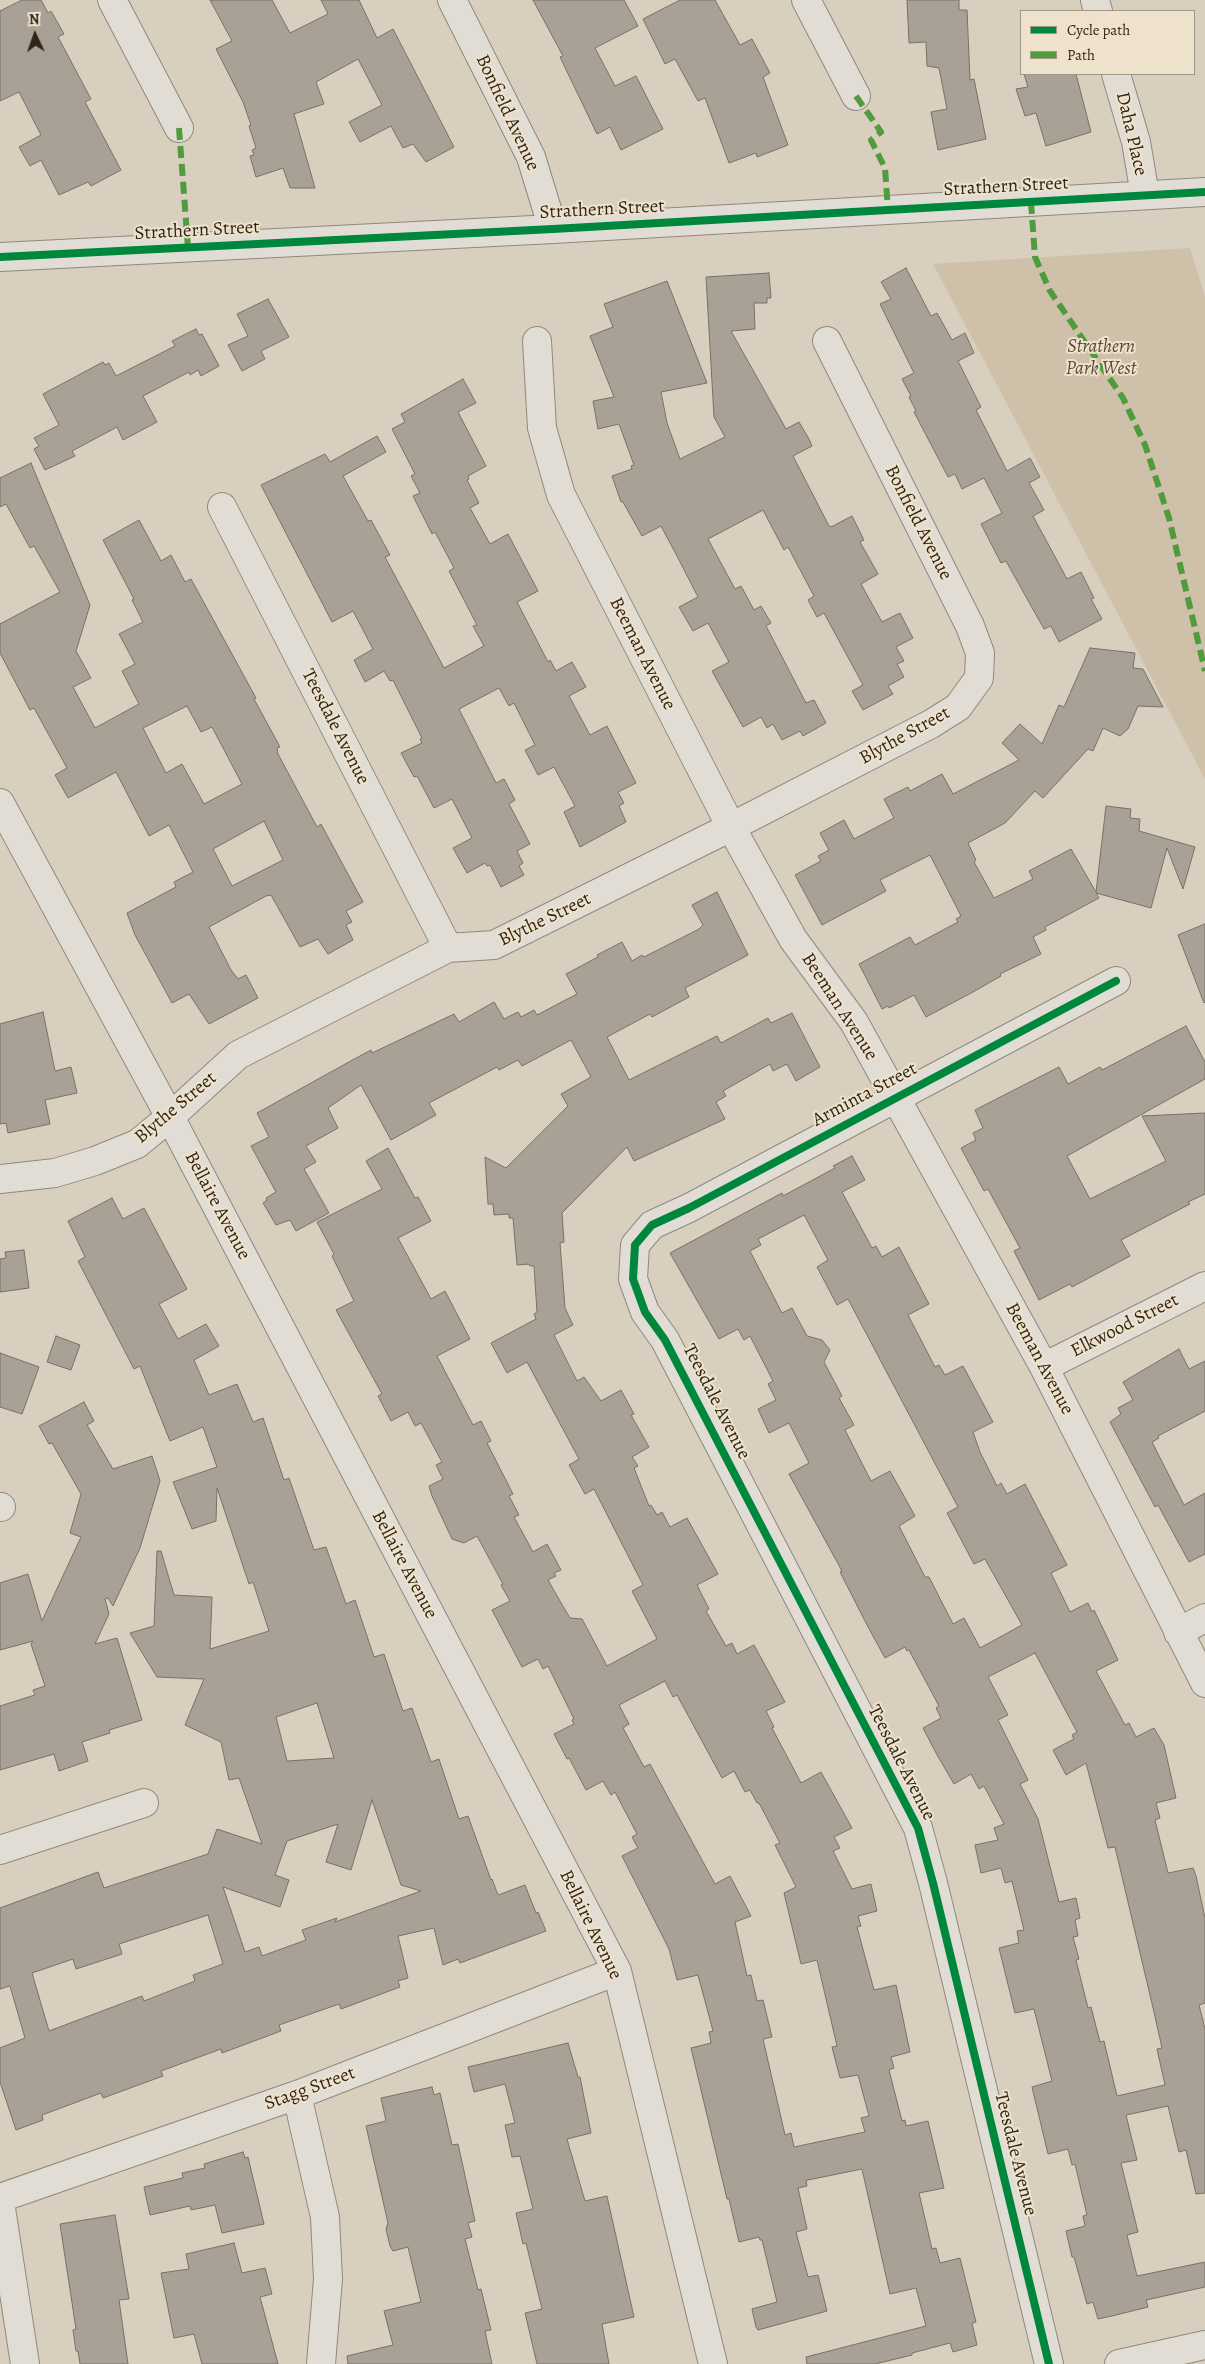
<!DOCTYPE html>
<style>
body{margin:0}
#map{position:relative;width:1205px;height:2364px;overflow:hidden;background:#d9cfbe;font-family:Alegreya,serif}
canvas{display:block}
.legend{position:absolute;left:1020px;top:10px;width:175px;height:65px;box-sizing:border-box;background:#eee2cd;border:1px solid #a29684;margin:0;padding:6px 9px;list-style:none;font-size:15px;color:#302517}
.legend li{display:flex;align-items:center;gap:10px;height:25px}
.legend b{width:25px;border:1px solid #a29684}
.north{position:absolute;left:10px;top:10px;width:50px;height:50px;-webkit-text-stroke:4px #eee2cd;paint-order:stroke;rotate:357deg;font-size:14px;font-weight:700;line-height:20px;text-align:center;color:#302517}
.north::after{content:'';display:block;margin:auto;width:18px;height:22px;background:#302517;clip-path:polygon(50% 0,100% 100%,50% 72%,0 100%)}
</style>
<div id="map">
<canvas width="1205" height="2364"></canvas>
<ul class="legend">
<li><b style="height:6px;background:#00873e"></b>Cycle path</li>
<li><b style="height:6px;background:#509b3d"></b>Path</li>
</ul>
<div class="north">N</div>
</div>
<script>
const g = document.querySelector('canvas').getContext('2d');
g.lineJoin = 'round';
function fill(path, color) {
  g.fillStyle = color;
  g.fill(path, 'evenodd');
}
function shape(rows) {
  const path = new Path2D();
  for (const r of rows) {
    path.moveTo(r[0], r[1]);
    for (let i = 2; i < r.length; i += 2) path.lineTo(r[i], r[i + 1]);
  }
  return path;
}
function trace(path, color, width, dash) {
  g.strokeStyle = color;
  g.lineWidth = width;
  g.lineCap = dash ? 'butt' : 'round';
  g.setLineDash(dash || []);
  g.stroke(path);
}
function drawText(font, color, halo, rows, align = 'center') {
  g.font = font + ' Alegreya,serif';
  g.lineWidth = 4;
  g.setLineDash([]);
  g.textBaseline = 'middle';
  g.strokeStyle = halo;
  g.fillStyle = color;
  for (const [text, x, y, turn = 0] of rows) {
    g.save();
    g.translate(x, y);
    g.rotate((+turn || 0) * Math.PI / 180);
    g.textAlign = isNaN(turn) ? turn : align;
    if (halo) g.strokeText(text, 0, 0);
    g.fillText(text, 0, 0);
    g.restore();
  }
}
const green = shape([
 [1190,248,1205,297,1205,779,933,264]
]);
const building = shape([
 [22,0,41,0,48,13,51,11,64,34,58,37,91,99,85,102,121,170,91,186,88,182,59,195,41,160,30,166,19,147,41,135,19,92,0,101,0,11,22,0],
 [210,0,272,0,290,33,328,14,321,0,359,0,377,38,393,29,454,147,426,162,413,144,403,148,391,126,360,142,349,122,382,105,358,59,316,82,324,104,294,114,315,188,290,188,283,168,256,177,250,156,254,155,252,150,256,148,249,126,251,125,243,102,216,49,232,41,210,0],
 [533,0,624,0,638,26,595,48,615,86,636,76,663,129,621,150,610,127,597,134,560,57,563,56,533,0],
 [680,0,715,0,740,45,752,39,770,73,763,77,788,145,757,157,756,153,729,163,705,98,698,101,675,59,665,64,643,19,680,0],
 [907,0,959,0,959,10,967,10,970,80,974,79,986,139,938,150,931,112,947,109,939,68,927,66,926,42,909,43,907,0],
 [1024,74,1076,74,1091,132,1046,146,1036,113,1025,116,1016,89,1028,87,1024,74],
 [906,268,931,316,937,313,952,340,965,333,974,353,958,361,981,407,976,410,1007,471,1030,458,1040,477,1029,483,1044,510,1033,516,1067,579,1081,572,1094,598,1091,599,1102,619,1059,642,1051,626,1044,629,1006,561,1001,563,981,524,1002,513,984,478,962,489,955,474,948,477,914,412,916,411,909,397,911,396,902,379,914,373,880,304,891,299,881,282,906,268],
 [769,273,771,298,767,298,767,303,754,303,755,329,731,331,786,429,799,422,809,439,812,446,793,456,828,524,831,527,852,516,864,540,860,542,878,574,861,584,882,622,900,613,913,638,896,647,904,661,897,664,904,677,888,686,893,694,863,710,852,691,863,685,824,613,817,617,808,600,814,596,788,547,784,550,763,510,708,539,735,589,741,586,754,610,761,606,771,623,766,626,806,703,814,700,826,723,803,736,800,731,782,740,773,724,767,728,761,717,743,727,712,671,729,662,708,623,693,631,679,607,698,597,677,556,661,526,642,536,623,502,621,502,612,476,632,469,631,466,634,465,619,424,598,429,593,401,614,397,590,336,613,327,604,304,667,281,707,383,661,392,667,423,680,459,725,437,714,417,706,277,769,273],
 [268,299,289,337,261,351,265,359,242,371,228,345,248,336,237,314,268,299],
 [196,329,199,335,202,334,219,366,201,376,198,370,190,375,189,372,143,396,157,422,123,440,117,427,72,451,75,456,45,470,34,449,39,446,34,438,59,425,43,394,103,362,105,365,109,363,116,376,175,346,172,341,196,329],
 [463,379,476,403,458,412,486,466,468,476,469,479,467,480,479,503,470,508,490,544,508,534,538,591,517,602,548,662,550,660,556,671,572,662,586,687,569,696,590,735,607,726,636,783,618,792,624,803,619,806,626,822,580,847,564,812,575,806,554,767,538,775,525,750,535,745,514,703,509,706,499,688,459,709,496,783,504,779,515,800,509,804,530,844,517,851,523,863,519,866,524,875,501,887,490,865,487,866,485,863,467,873,453,848,472,838,452,799,434,808,417,776,414,777,401,753,422,743,420,739,422,738,393,680,390,681,384,671,365,682,354,660,373,649,353,611,332,622,261,485,325,454,330,462,377,436,386,452,343,476,368,521,371,520,390,555,385,557,444,668,484,646,473,626,477,625,449,571,454,568,435,532,432,534,413,496,420,493,411,476,415,474,392,429,405,422,401,414,463,379],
 [31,463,90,605,76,651,91,678,73,687,95,728,139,704,122,671,135,664,119,634,143,622,132,600,134,599,103,540,139,520,161,561,171,555,185,582,191,579,256,698,254,699,280,747,277,748,278,754,317,827,321,824,363,902,346,911,352,922,346,925,353,940,328,954,318,939,300,947,271,895,266,896,209,927,231,970,238,979,246,975,258,998,209,1024,189,994,172,1003,135,935,127,913,176,887,174,882,193,872,169,825,149,836,116,772,68,798,55,775,67,768,34,708,30,710,0,653,0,624,60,592,34,546,30,548,6,504,0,507,0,478,31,463],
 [187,706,201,732,212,727,242,784,204,804,182,764,166,773,143,728,187,706],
 [264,821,283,860,232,886,213,849,264,821],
 [1090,648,1135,653,1133,668,1143,669,1163,707,1138,706,1128,729,1120,736,1103,728,1093,751,1088,749,1043,798,1035,791,1005,823,968,843,976,860,974,862,994,898,1033,879,1029,871,1071,849,1096,892,1106,806,1131,809,1130,818,1140,819,1139,831,1195,847,1183,889,1167,848,1151,908,1096,893,1099,898,1045,927,1046,930,1033,937,1041,954,1000,974,1001,976,973,992,926,1017,914,995,889,1008,888,1006,882,1009,859,964,910,937,915,945,958,922,956,919,961,916,930,855,880,880,886,891,822,925,795,875,821,861,818,856,829,850,820,833,844,820,854,839,894,818,884,799,908,787,910,791,942,774,953,794,1019,760,1002,743,1020,724,1042,744,1059,705,1064,707,1090,648],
 [717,892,748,955,685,988,689,997,652,1017,650,1014,607,1037,629,1080,717,1036,721,1043,768,1018,771,1023,792,1013,820,1067,796,1081,787,1064,773,1071,770,1064,723,1091,726,1096,716,1102,725,1119,634,1161,627,1147,562,1213,564,1242,560,1243,565,1308,573,1325,554,1335,577,1381,584,1377,601,1401,621,1390,634,1414,631,1415,649,1447,632,1457,638,1466,634,1468,649,1506,651,1505,657,1515,662,1512,670,1527,687,1518,718,1574,697,1585,709,1609,706,1611,726,1646,732,1643,737,1654,754,1645,785,1702,766,1711,774,1727,772,1728,801,1783,821,1772,852,1828,834,1837,840,1848,833,1851,852,1889,871,1884,877,1911,858,1916,861,1926,857,1927,874,1990,896,1985,910,2052,891,2057,894,2068,889,2070,902,2121,905,2120,906,2126,928,2121,944,2188,919,2193,932,2249,936,2248,940,2263,960,2258,976,2322,972,2323,977,2345,953,2352,950,2343,912,2353,912,2355,875,2364,807,2364,806,2357,926,2326,916,2288,890,2294,862,2169,808,2180,806,2181,807,2186,798,2188,807,2229,796,2232,808,2277,818,2275,827,2311,758,2330,756,2327,752,2309,777,2302,762,2240,760,2240,759,2237,739,2242,729,2199,727,2199,691,2048,711,2043,709,2032,713,2031,698,1975,677,1980,669,1949,622,1856,638,1848,632,1837,637,1834,615,1792,611,1795,603,1781,586,1790,569,1758,567,1759,554,1734,574,1724,572,1720,574,1719,548,1666,543,1669,538,1659,522,1667,492,1610,510,1601,501,1585,503,1584,477,1536,464,1543,452,1539,432,1496,429,1486,443,1479,436,1465,442,1462,421,1423,415,1426,408,1412,391,1421,378,1396,382,1394,336,1310,354,1301,332,1256,334,1254,317,1222,382,1189,366,1161,388,1148,415,1198,418,1197,431,1221,398,1238,431,1299,445,1291,470,1339,437,1356,473,1425,481,1421,491,1441,487,1443,513,1494,509,1496,519,1515,514,1517,533,1552,547,1544,561,1570,554,1573,556,1576,548,1580,564,1608,570,1618,582,1619,607,1666,657,1639,632,1591,643,1585,594,1489,585,1494,569,1465,579,1459,527,1362,507,1373,491,1343,536,1319,534,1314,537,1312,534,1266,530,1266,529,1264,517,1265,513,1218,509,1218,509,1214,494,1215,493,1204,488,1204,485,1157,506,1168,568,1106,561,1094,591,1077,571,1040,522,1066,518,1060,499,1070,497,1067,429,1103,436,1115,391,1140,361,1085,328,1108,338,1128,306,1146,316,1162,304,1169,329,1213,296,1231,290,1220,276,1225,263,1203,267,1200,266,1198,276,1192,251,1146,269,1137,257,1113,347,1063,371,1050,372,1053,454,1014,459,1022,494,1002,504,1019,518,1012,521,1017,534,1010,537,1015,577,994,566,974,598,957,597,955,622,942,632,961,642,955,644,957,699,929,703,925,692,905,717,892],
 [665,1681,673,1697,677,1695,722,1778,734,1771,745,1792,750,1790,757,1803,759,1803,780,1843,775,1845,796,1887,784,1893,801,1964,817,1960,837,2046,832,2047,840,2078,858,2075,869,2116,861,2118,865,2132,794,2147,791,2133,785,2135,763,2039,772,2037,763,2000,757,2001,751,1975,747,1976,735,1922,751,1916,730,1876,715,1884,650,1764,644,1767,623,1728,629,1724,619,1705,665,1681],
 [1205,924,1205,1002,1204,1003,1178,935,1205,924],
 [43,1012,55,1071,71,1067,77,1093,45,1100,50,1124,8,1133,6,1123,0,1124,0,1024,43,1012],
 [1186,1026,1205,1062,1205,1079,1067,1156,1090,1199,1166,1161,1142,1116,1205,1113,1205,1194,1188,1202,1190,1204,1121,1240,1130,1256,1072,1287,1070,1284,1039,1300,1014,1251,1020,1248,988,1189,984,1191,961,1148,976,1140,973,1133,983,1128,975,1110,1059,1067,1068,1084,1100,1067,1102,1070,1186,1026],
 [852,1156,865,1180,842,1192,872,1248,876,1246,882,1257,899,1247,929,1304,908,1315,935,1367,939,1365,945,1375,963,1366,993,1422,973,1432,980,1452,997,1486,1001,1483,1007,1494,1025,1484,1067,1565,1051,1573,1070,1612,1088,1603,1092,1612,1094,1610,1118,1660,1096,1671,1125,1725,1129,1723,1136,1737,1154,1728,1164,1745,1176,1798,1156,1803,1160,1818,1155,1820,1168,1873,1193,1868,1196,1876,1205,1918,1205,2003,1199,2005,1205,2029,1205,2193,1196,2194,1186,2150,1179,2152,1168,2106,1126,2115,1137,2160,1121,2163,1138,2232,1127,2235,1137,2276,1205,2262,1205,2287,1146,2300,1148,2307,1112,2316,1098,2319,1093,2302,1087,2304,1074,2257,1072,2257,1066,2231,1085,2226,1083,2216,1087,2215,1075,2164,1072,2165,1068,2149,1048,2154,1032,2087,1052,2081,1034,2009,1015,2013,999,1948,1019,1943,1017,1931,1024,1930,1012,1881,1005,1883,1001,1868,981,1873,975,1845,998,1840,994,1828,1004,1824,984,1786,979,1789,971,1774,954,1784,936,1753,923,1728,941,1718,936,1708,939,1706,909,1650,907,1651,905,1647,885,1658,867,1625,840,1572,842,1571,789,1474,809,1463,789,1423,769,1433,758,1409,776,1400,768,1384,773,1381,750,1336,744,1340,738,1329,719,1339,670,1253,782,1193,783,1196,835,1168,833,1166,852,1156],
 [804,1215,828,1260,817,1267,837,1305,848,1299,958,1507,947,1513,974,1564,985,1559,1022,1625,980,1648,964,1618,953,1624,929,1577,925,1577,899,1526,915,1516,890,1471,871,1481,845,1430,854,1425,839,1398,842,1396,824,1362,830,1350,822,1340,807,1336,792,1308,782,1313,750,1251,761,1245,758,1239,804,1215],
 [1035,1653,1077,1732,1072,1735,1074,1739,1053,1750,1066,1775,1086,1763,1108,1848,1115,1847,1154,2012,1162,2048,1157,2049,1165,2085,1117,2096,1104,2041,1100,2042,1091,2007,1088,2008,1076,1960,1079,1959,1073,1937,1078,1936,1075,1920,1080,1918,1076,1898,1059,1902,1038,1819,1020,1784,1028,1780,998,1720,1008,1715,988,1677,1035,1653],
 [112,1198,123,1219,144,1208,187,1289,159,1304,178,1339,206,1324,219,1346,194,1360,209,1395,237,1384,253,1422,263,1418,284,1480,289,1478,314,1550,326,1547,346,1604,355,1600,374,1657,384,1654,403,1711,412,1708,431,1762,439,1759,459,1819,468,1816,491,1880,492,1879,498,1895,525,1885,536,1913,538,1912,546,1931,460,1963,458,1959,443,1965,434,1928,398,1936,408,1978,398,1981,400,1987,341,2009,339,2004,279,2025,281,2031,222,2053,221,2049,161,2071,163,2076,103,2098,101,2093,42,2115,43,2120,16,2130,0,2082,0,2048,25,2038,10,1986,0,1989,0,1908,98,1872,104,1888,208,1854,217,1829,262,1844,239,1778,229,1780,221,1742,185,1725,204,1679,157,1677,130,1633,154,1626,157,1551,161,1551,174,1595,212,1597,210,1649,269,1631,253,1582,249,1584,217,1488,216,1521,192,1529,173,1482,217,1467,203,1427,170,1441,140,1366,134,1369,78,1261,85,1257,68,1221,112,1198],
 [317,1703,334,1758,287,1761,276,1717,317,1703],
 [372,1800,401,1885,421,1891,335,1922,337,1918,302,1930,306,1940,262,1956,259,1947,245,1952,223,1887,280,1907,289,1880,275,1875,287,1841,338,1824,326,1862,351,1870,372,1800],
 [208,1915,223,1964,193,1975,195,1981,144,2001,142,1996,49,2031,32,1973,73,1959,76,1969,122,1954,119,1944,208,1915],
 [24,1250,29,1288,0,1292,0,1259,6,1258,5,1252,24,1250],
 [56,1336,80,1345,71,1370,47,1362,56,1336],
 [1179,1349,1189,1369,1205,1361,1205,1411,1158,1436,1159,1438,1152,1442,1184,1505,1205,1493,1205,1554,1189,1562,1158,1505,1155,1507,1110,1422,1121,1414,1118,1408,1133,1400,1123,1382,1179,1349],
 [0,1353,39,1367,22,1414,0,1407,0,1353],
 [84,1402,94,1421,87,1425,113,1469,152,1456,160,1481,140,1548,113,1606,108,1598,105,1599,109,1614,95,1644,117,1638,142,1720,109,1730,110,1733,82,1742,88,1761,59,1771,54,1754,0,1770,0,1706,35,1695,33,1690,45,1686,31,1644,33,1641,0,1650,0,1583,28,1574,42,1621,81,1537,70,1533,81,1494,52,1443,49,1444,39,1426,84,1402],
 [568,2043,578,2077,580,2077,591,2133,567,2139,585,2201,607,2196,634,2317,602,2324,609,2364,537,2364,525,2313,542,2309,526,2243,523,2244,516,2213,533,2209,520,2156,512,2157,505,2125,515,2123,505,2084,474,2092,468,2067,568,2043],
 [432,2087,434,2095,440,2093,452,2145,458,2144,475,2221,468,2223,472,2237,465,2239,478,2290,481,2289,491,2330,485,2331,492,2364,348,2364,347,2356,393,2345,384,2311,421,2302,408,2247,393,2251,390,2246,386,2229,388,2223,366,2126,386,2121,381,2098,432,2087],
 [243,2152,245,2158,248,2157,264,2224,222,2233,215,2205,191,2210,190,2206,150,2215,144,2187,183,2178,182,2173,205,2168,204,2164,243,2152],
 [115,2215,129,2299,119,2300,128,2364,80,2364,78,2351,76,2351,73,2330,76,2329,60,2224,115,2215],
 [234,2243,242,2273,265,2268,272,2294,260,2297,278,2364,202,2364,194,2334,174,2338,161,2273,189,2269,186,2254,234,2243]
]);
const minor = shape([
 [112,0,179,128],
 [452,0,531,157,553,229],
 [806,0,856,96],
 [1095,0,1098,11],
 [1116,74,1136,142,1145,195],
 [0,257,553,229,1205,192],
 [537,341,542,428,561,495,731,827,793,939,854,1022,1044,1367,1205,1683],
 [222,507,448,948],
 [0,803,170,1117,617,1971,713,2364],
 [0,1179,55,1173,95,1161,137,1144,170,1117,238,1055,448,948,494,945,731,827,931,724,958,707,979,678,980,653,970,626,827,341],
 [1044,1367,1205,1286],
 [0,1507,1,1507],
 [1178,1632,1205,1618],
 [0,1850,144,1803],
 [297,2095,325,2217,328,2279,321,2364],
 [0,2198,297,2095,617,1971],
 [0,2202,25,2364],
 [1049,2364,933,1883,918,1828,665,1340,645,1312,633,1279,635,1245,652,1225,689,1208,1116,981],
 [1119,2364,1205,2345]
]);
const quiet = shape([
 [856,96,881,132,871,140,885,168,888,210],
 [179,128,188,248],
 [1031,202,1035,257,1050,291,1123,398,1145,445,1169,518,1205,671]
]);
const cycleway = shape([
 [0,257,553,229,1205,192],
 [1049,2364,933,1883,918,1828,665,1340,645,1312,633,1279,635,1245,652,1225,689,1208,1116,981]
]);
const streetNames = [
 ["Bonfield Avenue",507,113,65],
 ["Daha Place",1131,134,77],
 ["Strathern Street",1006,187,-3],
 ["Strathern Street",602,210,-3],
 ["Strathern Street",197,231,-3],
 ["Bonfield Avenue",918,523,63],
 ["Beeman Avenue",642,654,63],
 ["Teesdale Avenue",335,727,63],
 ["Blythe Street",905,736,-29],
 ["Blythe Street",545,920,-26],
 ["Beeman Avenue",839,1007,57],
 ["Arminta Street",865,1095,-28],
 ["Blythe Street",176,1108,-40],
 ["Bellaire Avenue",217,1206,62],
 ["Elkwood Street",1125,1326,-27],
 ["Beeman Avenue",1039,1359,62],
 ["Teesdale Avenue",716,1402,63],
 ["Bellaire Avenue",404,1565,62],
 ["Teesdale Avenue",901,1763,63],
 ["Bellaire Avenue",590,1925,64],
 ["Stagg Street",310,2089,-20],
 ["Teesdale Avenue",1015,2154,76]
];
const parkNames = [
 ["Strathern",1101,347],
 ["Park West",1101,369]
];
fill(green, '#cfc1a9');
fill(building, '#a9a195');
trace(building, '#787167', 1);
trace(minor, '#8f887d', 30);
trace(minor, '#e2ddd4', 28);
trace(quiet, '#509b3d', 6, [12, 6]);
trace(cycleway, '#00873e', 8);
drawText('19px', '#302517', '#eee2cd', streetNames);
drawText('italic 19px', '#564937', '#eee2cd', parkNames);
</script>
